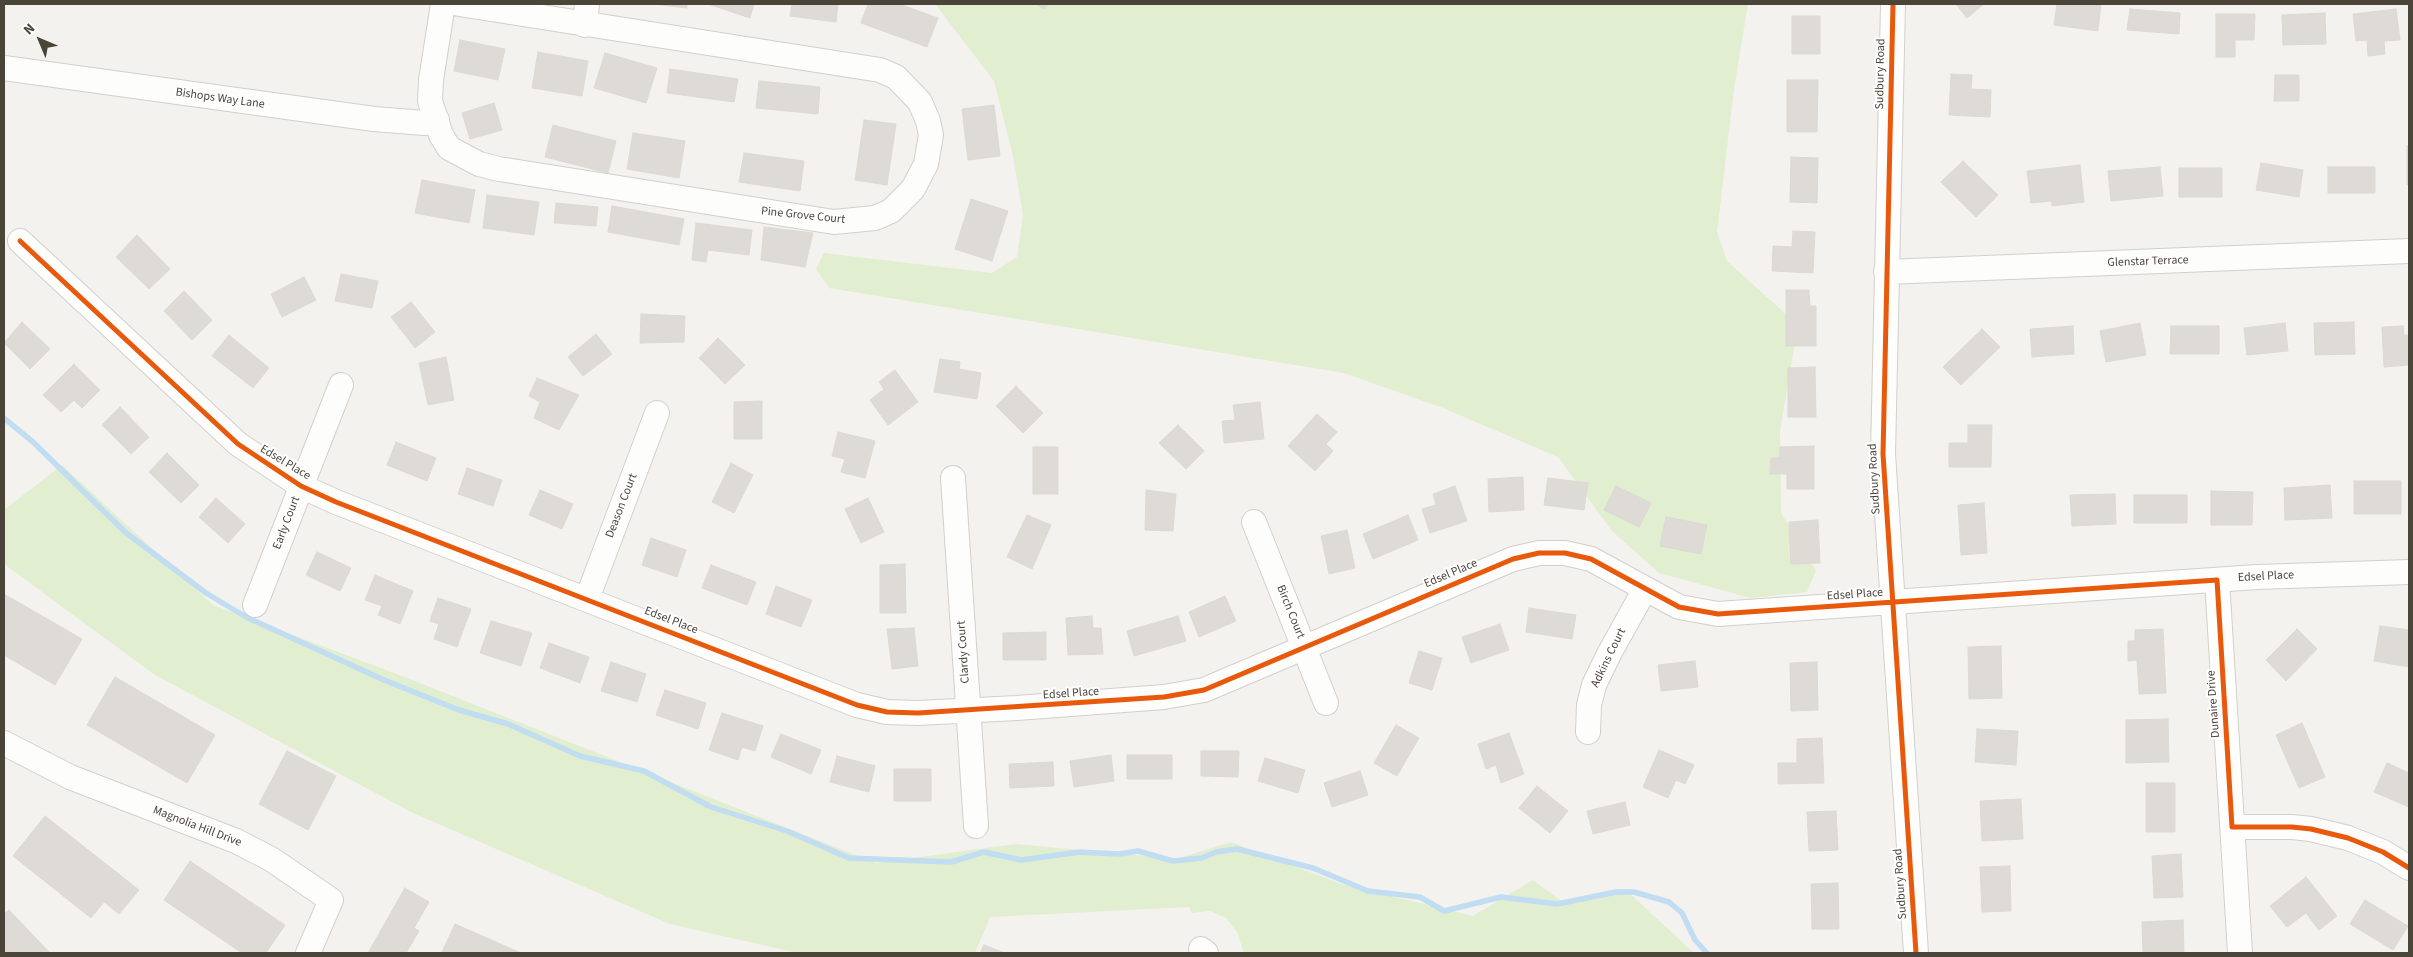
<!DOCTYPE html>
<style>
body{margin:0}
#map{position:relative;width:2413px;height:957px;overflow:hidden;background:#f4f2ee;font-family:"Source Sans 3",sans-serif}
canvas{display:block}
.frame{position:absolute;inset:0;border:5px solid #4b4439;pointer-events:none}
.north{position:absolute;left:15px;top:15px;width:50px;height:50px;-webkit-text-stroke:4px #fff;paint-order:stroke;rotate:315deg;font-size:14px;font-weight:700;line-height:20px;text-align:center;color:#4b4439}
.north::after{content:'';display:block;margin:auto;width:18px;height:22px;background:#4b4439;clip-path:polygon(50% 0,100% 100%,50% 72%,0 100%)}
</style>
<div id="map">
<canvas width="2413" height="957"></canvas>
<div class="frame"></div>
<div class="north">N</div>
</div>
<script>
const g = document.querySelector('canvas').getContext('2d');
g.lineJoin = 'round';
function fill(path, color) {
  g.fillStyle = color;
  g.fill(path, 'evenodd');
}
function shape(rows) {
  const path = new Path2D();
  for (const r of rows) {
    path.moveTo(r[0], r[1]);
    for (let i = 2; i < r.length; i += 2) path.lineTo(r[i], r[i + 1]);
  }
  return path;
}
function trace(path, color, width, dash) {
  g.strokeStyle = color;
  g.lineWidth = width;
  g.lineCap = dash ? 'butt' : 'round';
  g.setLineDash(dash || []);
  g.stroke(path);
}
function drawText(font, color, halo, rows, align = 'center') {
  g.font = font + ' "Source Sans 3",sans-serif';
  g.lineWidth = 4;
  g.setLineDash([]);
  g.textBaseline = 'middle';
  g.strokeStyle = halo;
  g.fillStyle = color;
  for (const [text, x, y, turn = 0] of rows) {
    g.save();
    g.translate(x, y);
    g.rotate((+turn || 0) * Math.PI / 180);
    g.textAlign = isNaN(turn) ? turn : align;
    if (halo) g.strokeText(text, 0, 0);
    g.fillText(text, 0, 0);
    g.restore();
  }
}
const green = shape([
 [935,4,1748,4,1734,89,1717,232,1727,261,1798,325,1780,431,1781,513,1816,571,1807,592,1751,598,1659,573,1612,531,1558,457,1443,408,1344,373,829,288,816,269,824,253,992,273,1017,257,1023,215,1013,156,994,81],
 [62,465,213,605,402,676,876,863,1016,844,1176,859,1231,842,1341,884,1473,916,1533,880,1565,904,1627,891,1694,953,1244,953,1237,932,1226,918,1210,911,1192,913,1189,907,990,917,975,953,798,953,670,924,413,813,155,675,4,564,4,510]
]);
const stream = shape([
 [4,418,32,441,125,532,206,593,246,617,384,680,459,710,508,724,580,756,644,771,711,807,787,831,849,858,951,862,984,852,1021,860,1080,852,1119,854,1138,851,1173,861,1202,858,1216,852,1237,849,1313,868,1368,891,1420,897,1444,911,1501,897,1557,904,1616,892,1634,892,1669,902,1682,913,1695,940,1707,953]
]);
const building = shape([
 [654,4,687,4,687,8,654,4],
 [708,4,754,4,750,18,708,4],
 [792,4,838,4,836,22,790,16,792,4],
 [868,4,899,4,938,18,927,47,861,23,868,4],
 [1037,4,1048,4,1044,9,1037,4],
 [1956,4,1984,4,1967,18,1956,4],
 [2057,4,2101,4,2098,31,2054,25,2057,4],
 [2130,9,2180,13,2179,34,2127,30,2130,9],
 [2396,9,2400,40,2384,41,2385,54,2368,56,2367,40,2356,41,2353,14,2396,9],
 [2325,13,2326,44,2283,45,2282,15,2325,13],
 [2216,14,2255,14,2254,40,2235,40,2235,57,2216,57,2216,14],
 [1792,16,1820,16,1820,54,1792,54,1792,16],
 [460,40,505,49,498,80,454,71,460,40],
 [538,52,588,61,582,96,532,88,538,52],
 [605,53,657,68,646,103,594,88,605,53],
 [670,69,738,79,734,102,667,93,670,69],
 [1951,74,1972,75,1971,89,1991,90,1990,117,1949,115,1951,74],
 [2275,75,2299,75,2299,101,2274,101,2275,75],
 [1787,80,1818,80,1817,132,1787,132,1787,80],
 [759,81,820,87,818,114,756,108,759,81],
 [494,103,502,130,470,139,462,113,494,103],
 [994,105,1000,156,968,160,962,109,994,105],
 [864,120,896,124,887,185,855,180,864,120],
 [553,125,616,141,608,173,545,157,553,125],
 [633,133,685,141,679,178,627,169,633,133],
 [2407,146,2409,146,2409,185,2407,185,2407,146],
 [744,153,804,161,800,191,739,182,744,153],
 [1791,157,1818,158,1817,203,1790,202,1791,157],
 [1963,161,1998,195,1976,217,1941,182,1963,161],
 [2261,163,2303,170,2299,197,2256,190,2261,163],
 [2080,165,2084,202,2052,206,2052,201,2031,203,2027,171,2080,165],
 [2160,167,2163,196,2111,201,2108,171,2160,167],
 [2328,167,2375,167,2375,193,2328,193,2328,167],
 [2179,168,2222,168,2222,197,2179,197,2179,168],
 [422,180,475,190,469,223,415,213,422,180],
 [487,195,539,202,534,235,483,228,487,195],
 [971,199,1008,211,992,261,955,249,971,199],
 [556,203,598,207,596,226,554,223,556,203],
 [612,206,684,219,679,245,608,232,612,206],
 [696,223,752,230,749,255,708,250,706,262,692,260,696,223],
 [764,227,813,233,805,267,761,260,764,227],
 [1793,231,1815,232,1813,273,1772,271,1773,246,1792,247,1793,231],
 [137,235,170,269,149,289,116,257,137,235],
 [341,274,378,281,372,308,335,301,341,274],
 [304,277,316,300,282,317,271,294,304,277],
 [1786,290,1809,290,1810,306,1816,306,1816,346,1786,346,1786,290],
 [184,291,212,320,192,340,164,311,184,291],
 [411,302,435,332,415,348,391,317,411,302],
 [641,314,685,316,684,342,640,343,641,314],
 [22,322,50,349,30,369,4,343,22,322],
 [2354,322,2355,354,2315,355,2314,323,2354,322],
 [2140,323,2146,355,2106,362,2100,331,2140,323],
 [2285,323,2288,351,2247,355,2244,328,2285,323],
 [2073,326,2074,354,2032,357,2030,329,2073,326],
 [2171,326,2219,326,2219,354,2170,354,2171,326],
 [2403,326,2404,335,2409,335,2409,365,2384,367,2382,327,2403,326],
 [1982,329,2000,347,1961,385,1943,367,1982,329],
 [596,334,612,354,583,376,568,357,596,334],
 [229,335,269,368,253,388,212,356,229,335],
 [718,338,745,365,725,384,699,358,718,338],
 [446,357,454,400,428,405,419,363,446,357],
 [940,359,960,362,959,369,981,373,977,399,934,392,940,359],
 [74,364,100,390,82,408,74,400,61,412,43,395,74,364],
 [1815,367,1816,417,1788,417,1788,368,1815,367],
 [895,370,918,402,888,425,870,400,884,389,879,382,895,370],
 [537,378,579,395,559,430,534,418,540,402,529,396,537,378],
 [1016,386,1043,413,1023,433,996,406,1016,386],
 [762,401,762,439,734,439,734,402,762,401],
 [1260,402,1264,439,1224,443,1222,421,1235,420,1233,405,1260,402],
 [120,407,149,437,131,454,102,425,120,407],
 [1317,414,1337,432,1326,444,1333,451,1315,471,1288,446,1317,414],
 [1178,425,1204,451,1186,469,1159,443,1178,425],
 [1968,425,1992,425,1991,467,1949,467,1949,443,1968,443,1968,425],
 [838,432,875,441,865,478,841,472,845,459,832,456,838,432],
 [396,442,436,458,427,481,387,465,396,442],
 [1814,446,1814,489,1787,489,1787,474,1770,474,1771,458,1780,458,1780,447,1814,446],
 [1033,447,1058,447,1058,494,1033,494,1033,447],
 [167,453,199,485,181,503,149,472,167,453],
 [731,463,753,475,734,513,712,502,731,463],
 [467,468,502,480,493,506,458,494,467,468],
 [1523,477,1524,510,1489,512,1488,479,1523,477],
 [1548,478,1588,483,1584,510,1544,505,1548,478],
 [2354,481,2401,481,2401,514,2354,514,2354,481],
 [2330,485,2332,518,2285,520,2284,488,2330,485],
 [1455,486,1467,521,1430,533,1422,509,1436,505,1433,494,1455,486],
 [1616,486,1651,503,1639,527,1604,510,1616,486],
 [540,490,573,504,562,529,529,515,540,490],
 [1146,490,1176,494,1173,531,1145,530,1146,490],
 [2211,491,2253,492,2252,525,2211,525,2211,491],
 [2115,494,2116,524,2072,526,2070,495,2115,494],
 [2134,495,2187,495,2187,523,2134,523,2134,495],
 [216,498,245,524,228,543,199,517,216,498],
 [868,498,884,532,861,543,845,509,868,498],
 [1984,503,1987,553,1961,555,1958,505,1984,503],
 [1027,515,1051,525,1032,569,1007,557,1027,515],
 [1408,515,1418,540,1373,559,1363,534,1408,515],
 [1666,517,1707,525,1701,554,1660,546,1666,517],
 [1818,520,1820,563,1791,564,1789,522,1818,520],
 [1347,530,1355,568,1329,574,1321,536,1347,530],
 [651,538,686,550,677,577,642,565,651,538],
 [317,552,351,568,340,591,306,575,317,552],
 [905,564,906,613,880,613,880,565,905,564],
 [711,565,756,582,747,605,702,588,711,565],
 [375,575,413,591,400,624,378,615,382,606,365,600,375,575],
 [776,586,812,600,801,627,766,614,776,586],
 [4,594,82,639,55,685,4,655,4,594],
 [1225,596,1236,621,1199,637,1189,612,1225,596],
 [438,598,471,609,457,647,434,639,439,624,430,621,438,598],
 [1529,608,1576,615,1572,639,1526,632,1529,608],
 [1092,616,1093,628,1101,628,1103,654,1068,655,1066,618,1092,616],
 [1178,616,1186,641,1134,656,1127,631,1178,616],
 [491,621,532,633,521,666,480,653,491,621],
 [1500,624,1509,650,1471,663,1462,637,1500,624],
 [2380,626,2409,630,2409,667,2374,661,2380,626],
 [914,628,918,666,892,669,887,629,914,628],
 [2163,629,2166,693,2139,694,2137,660,2128,661,2128,641,2135,641,2135,630,2163,629],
 [2297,629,2317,649,2286,681,2266,660,2297,629],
 [1046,632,1046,660,1003,660,1003,633,1046,632],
 [549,643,589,657,580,683,540,668,549,643],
 [2001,646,2002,698,1969,699,1968,647,2001,646],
 [1419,651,1442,658,1432,690,1409,683,1419,651],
 [1695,661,1698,687,1661,691,1658,665,1695,661],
 [611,662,646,674,637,702,601,691,611,662],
 [1817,662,1818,710,1791,711,1790,663,1817,662],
 [115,677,215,735,187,783,87,725,115,677],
 [665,690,706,703,698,729,656,715,665,690],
 [722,713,763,726,755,751,742,747,738,760,709,750,722,713],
 [2168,719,2169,762,2126,763,2126,720,2168,719],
 [2302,723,2325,777,2299,788,2276,735,2302,723],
 [1396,725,1419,738,1397,776,1374,763,1396,725],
 [1977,729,2018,731,2016,765,1975,762,1977,729],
 [1509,733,1524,774,1501,783,1496,765,1486,769,1478,744,1509,733],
 [781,734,821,750,811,774,771,757,781,734],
 [1822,738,1824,783,1778,784,1778,763,1797,763,1797,739,1822,738],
 [1659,750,1694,765,1685,784,1676,780,1668,798,1643,787,1659,750],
 [287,751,336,776,308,830,259,804,287,751],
 [1201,751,1239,751,1238,777,1201,776,1201,751],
 [1111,755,1114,781,1074,787,1070,761,1111,755],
 [1127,755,1172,755,1172,779,1127,779,1127,755],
 [837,756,875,766,869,792,830,782,837,756],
 [1265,758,1305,770,1298,793,1258,781,1265,758],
 [1053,762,1054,786,1010,788,1009,764,1053,762],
 [2387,763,2409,773,2409,807,2374,792,2387,763],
 [894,769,931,769,931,801,894,801,894,769],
 [1360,771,1368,795,1332,807,1324,783,1360,771],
 [2146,783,2175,783,2175,832,2146,832,2146,783],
 [1537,786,1568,811,1550,833,1519,808,1537,786],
 [2021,799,2023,839,1982,841,1980,801,2021,799],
 [1625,802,1630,825,1593,834,1587,811,1625,802],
 [1836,811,1838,850,1809,851,1807,812,1836,811],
 [45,816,139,890,119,914,104,902,91,918,13,856,45,816],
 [2181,854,2183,897,2154,898,2152,856,2181,854],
 [190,861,285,925,266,953,242,953,164,900,190,861],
 [2010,866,2011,911,1982,912,1980,867,2010,866],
 [2306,877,2337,916,2319,930,2306,913,2287,927,2270,906,2306,877],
 [1838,883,1839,929,1812,929,1811,884,1838,883],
 [405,888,429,902,414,928,419,931,406,953,368,953,405,888],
 [2365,900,2408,926,2393,950,2350,924,2365,900],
 [9,910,50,953,4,953,4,914,9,910],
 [2183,920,2184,953,2143,953,2142,922,2183,920],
 [455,924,521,953,442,952,455,924],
 [984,945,1005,953,980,953,984,945]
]);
const minor = shape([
 [443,4,431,80,430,101,441,135,449,148,479,164,499,169,834,222,875,218,891,211,913,189,926,164,931,135,928,121,920,102,896,77,880,70,459,4],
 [1893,4,1883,454,1916,953],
 [585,25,587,4],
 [4,68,374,119,425,123,437,120],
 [20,241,238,444,301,486,336,502,857,705,887,712,918,713,1017,708,1164,697,1204,690,1513,559,1539,553,1565,553,1591,559,1679,607,1718,614,2257,577,2409,572],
 [1886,272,2409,251],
 [953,478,976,826],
 [1254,522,1326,703],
 [2217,580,2240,953],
 [587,599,657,413],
 [255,605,341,385],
 [1588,732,1589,705,1594,685,1609,654,1645,589],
 [4,743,70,777,236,841,271,859,331,900,308,953],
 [2232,827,2292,827,2311,829,2348,838,2383,852,2409,868],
 [1201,949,1206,953]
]);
const cycleway = shape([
 [1893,4,1883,454,1916,953],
 [20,241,238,444,301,486,336,502,857,705,887,712,918,713,1164,697,1204,690,1513,559,1539,553,1565,553,1591,559,1679,607,1718,614,2217,580,2232,827,2292,827,2311,829,2348,838,2383,852,2409,868]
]);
const streetNames = [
 ["Sudbury Road",1881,74,-89],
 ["Bishops Way Lane",220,99,8],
 ["Pine Grove Court",803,216,6],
 ["Glenstar Terrace",2148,262,-2],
 ["Edsel Place",285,463,31],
 ["Sudbury Road",1875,479,-93],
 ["Deason Court",622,506,-69],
 ["Early Court",287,523,-69],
 ["Edsel Place",1451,574,-23],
 ["Edsel Place",2266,577,-3],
 ["Edsel Place",1855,595,-4],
 ["Birch Court",1290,612,68],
 ["Edsel Place",671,621,21],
 ["Clardy Court",964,652,-94],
 ["Adkins Court",1609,658,-64],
 ["Edsel Place",1071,694,-4],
 ["Dunaire Drive",2214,704,-94],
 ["Magnolia Hill Drive",197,827,21],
 ["Sudbury Road",1901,884,-94]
];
fill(green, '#e1eecf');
trace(stream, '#c0ddf1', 5.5);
fill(building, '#dedbd6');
trace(building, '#dcd9d4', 1);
trace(minor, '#d2d0cb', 26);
trace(minor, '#fdfdfc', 24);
trace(cycleway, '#e8590c', 5);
drawText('12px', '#4b4439', '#fff', streetNames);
</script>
